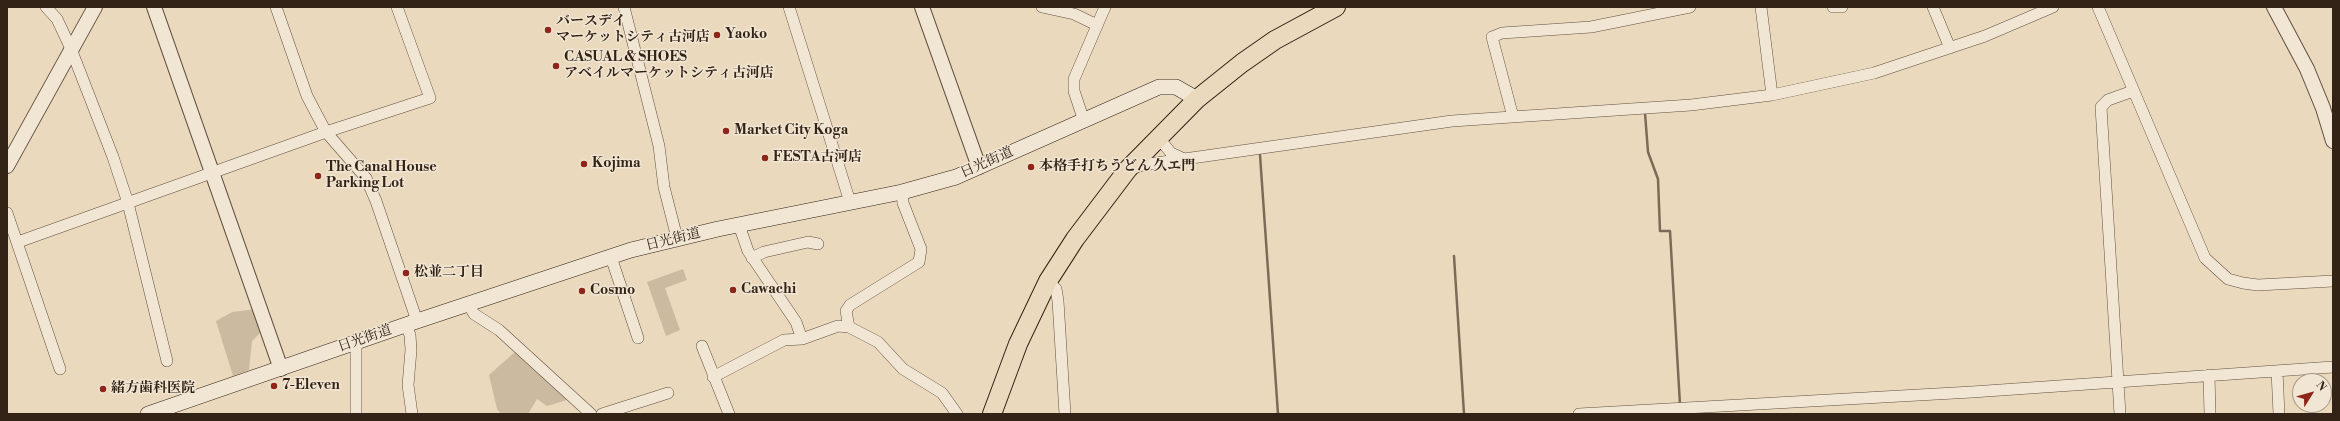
<!DOCTYPE html>
<meta charset="utf-8">
<style>
body{margin:0}
#map{position:relative;width:2340px;height:421px;overflow:hidden;background:#ead9bc;font-family:"Libre Bodoni",serif}
canvas{display:block}
.frame{position:absolute;inset:0;border:8px solid #332216;pointer-events:none}
.north{position:absolute;left:2292px;top:373px;width:40px;height:40px;box-sizing:border-box;background:#f1e6d3;border:1px solid #a59887;border-radius:50%;rotate:53deg;font-size:11px;font-weight:700;line-height:16px;text-align:center;color:#332216}
.north::after{content:'';display:block;margin:auto;width:14px;height:18px;background:#8f2418;clip-path:polygon(50% 0,100% 100%,50% 72%,0 100%)}
</style>
<div id="map">
<canvas width="2340" height="421"></canvas>
<div class="frame"></div>
<div class="north">N</div>
</div>
<script>
const g = document.querySelector('canvas').getContext('2d');
g.lineJoin = 'round';
function fill(path, color) {
  g.fillStyle = color;
  g.fill(path, 'evenodd');
}
function shape(rows) {
  const path = new Path2D();
  for (const r of rows) {
    path.moveTo(r[0], r[1]);
    for (let i = 2; i < r.length; i += 2) path.lineTo(r[i], r[i + 1]);
  }
  return path;
}
function trace(path, color, width, dash) {
  g.strokeStyle = color;
  g.lineWidth = width;
  g.lineCap = dash ? 'butt' : 'round';
  g.setLineDash(dash || []);
  g.stroke(path);
}
function drawText(font, color, halo, rows, align = 'center') {
  g.font = font + ' "Libre Bodoni","Noto Serif JP",serif';
  g.lineWidth = 3;
  g.setLineDash([]);
  g.textBaseline = 'middle';
  g.strokeStyle = halo;
  g.fillStyle = color;
  for (const [text, x, y, turn = 0] of rows) {
    g.save();
    g.translate(x, y);
    g.rotate((+turn || 0) * Math.PI / 180);
    g.textAlign = isNaN(turn) ? turn : align;
    if (halo) g.strokeText(text, 0, 0);
    g.fillText(text, 0, 0);
    g.restore();
  }
}
const green = shape([
 [683,269,687,280,665,288,680,330,666,336,647,282],
 [256,309,262,331,252,341,249,370,233,376,216,321,232,312],
 [516,351,563,394,567,400,547,406,537,399,528,414,501,414,497,409,489,375]
]);
const stream = shape([
 [1645,113,1648,152,1658,179,1660,231,1670,231,1680,405],
 [1260,155,1278,414],
 [1454,256,1464,414]
]);
const minor = shape([
 [46,7,57,19,71,49,113,157,128,203,167,361],
 [276,7,307,96,326,132,430,98,397,7],
 [624,7,659,146,664,187,677,238],
 [789,7,850,202],
 [1042,7,1074,14,1097,25],
 [1761,7,1772,95],
 [1833,7,1842,7],
 [1933,7,1950,48],
 [2098,7,2205,258,2228,279,2243,283,2258,285,2333,281],
 [1513,117,1492,37,1502,33,1591,27,1690,7],
 [1084,121,1074,91,1074,79,1105,7],
 [1158,137,1171,153,1184,159],
 [1131,169,1142,165,1452,121,1691,105,1772,95,1874,73,1985,36,2053,7],
 [7,213,60,369],
 [739,225,748,251,796,322,802,339],
 [18,242,326,132,366,178,376,201,417,321],
 [611,257,638,338],
 [752,258,764,252,808,242,818,244],
 [1048,281,1056,289,1058,301,1065,414],
 [468,304,474,314,499,330,591,414],
 [406,325,410,335,411,350,408,385,412,414],
 [849,327,846,311,850,305,919,262,921,249,903,203,902,192],
 [356,343,356,414],
 [702,346,729,414],
 [2277,371,2279,414],
 [2209,375,2210,414],
 [713,377,784,340,802,339,838,326,849,327,878,342,903,369,942,393,957,414],
 [602,414,668,393],
 [1579,414,1972,392,2333,367],
 [2120,414,2101,107,2108,100,2133,91]
]);
const tertiary = shape([
 [154,7,281,369],
 [922,7,979,167],
 [2274,7,2307,69,2323,108,2333,141],
 [7,166,95,7]
]);
const secondary = shape([
 [148,414,417,321,631,250,718,229,902,192,956,177,1159,87,1176,87,1197,99]
]);
const trunk = shape([
 [992,414,1018,344,1048,281,1075,239,1128,169,1197,99,1242,63,1275,40,1336,7]
]);
const markers = [
 [548,30,4,"#8f2418"],
 [717,35,4,"#8f2418"],
 [556,66,4,"#8f2418"],
 [726,131,4,"#8f2418"],
 [765,158,4,"#8f2418"],
 [584,164,4,"#8f2418"],
 [1031,167,4,"#8f2418"],
 [318,176,4,"#8f2418"],
 [406,273,4,"#8f2418"],
 [733,290,4,"#8f2418"],
 [582,291,4,"#8f2418"],
 [274,386,4,"#8f2418"],
 [103,389,4,"#8f2418"]
];
const poiNames = [
 ["バースデイ",556,22],
 ["マーケットシティ古河店",556,38],
 ["Yaoko",725,35],
 ["CASUAL & SHOES",564,58],
 ["アベイルマーケットシティ古河店",564,74],
 ["Market City Koga",734,131],
 ["FESTA古河店",773,158],
 ["Kojima",592,164],
 ["本格手打ちうどん 久エ門",1039,167],
 ["The Canal House",326,168],
 ["Parking Lot",326,184],
 ["松並二丁目",414,273],
 ["Cawachi",741,290],
 ["Cosmo",590,291],
 ["7-Eleven",282,386],
 ["緒方歯科医院",111,389]
];
const streetNames = [
 ["日光街道",987,163,-24],
 ["日光街道",673,240,-14],
 ["日光街道",365,339,-19]
];
fill(green, '#cbbaa0');
trace(stream, '#7c6b58', 2.5);
trace(minor, '#615040', 12);
trace(tertiary, '#615040', 16);
trace(secondary, '#332216', 16);
trace(trunk, '#332216', 20);
trace(minor, '#f1e6d3', 11);
trace(tertiary, '#f1e6d3', 14);
trace(secondary, '#f1e6d3', 15);
trace(trunk, '#ead9bc', 18);
for (const [x, y, r, color] of markers) {
  const dot = new Path2D();
  dot.arc(x, y, r, 0, 2 * Math.PI);
  g.fillStyle = color;
  g.fill(dot);
  trace(dot, '#f1e6d3', 1.5);
}
drawText('bold 14px', '#332216', '#f1e6d3', poiNames, 'left');
drawText('14px', '#332216', '#f1e6d3', streetNames);
</script>
